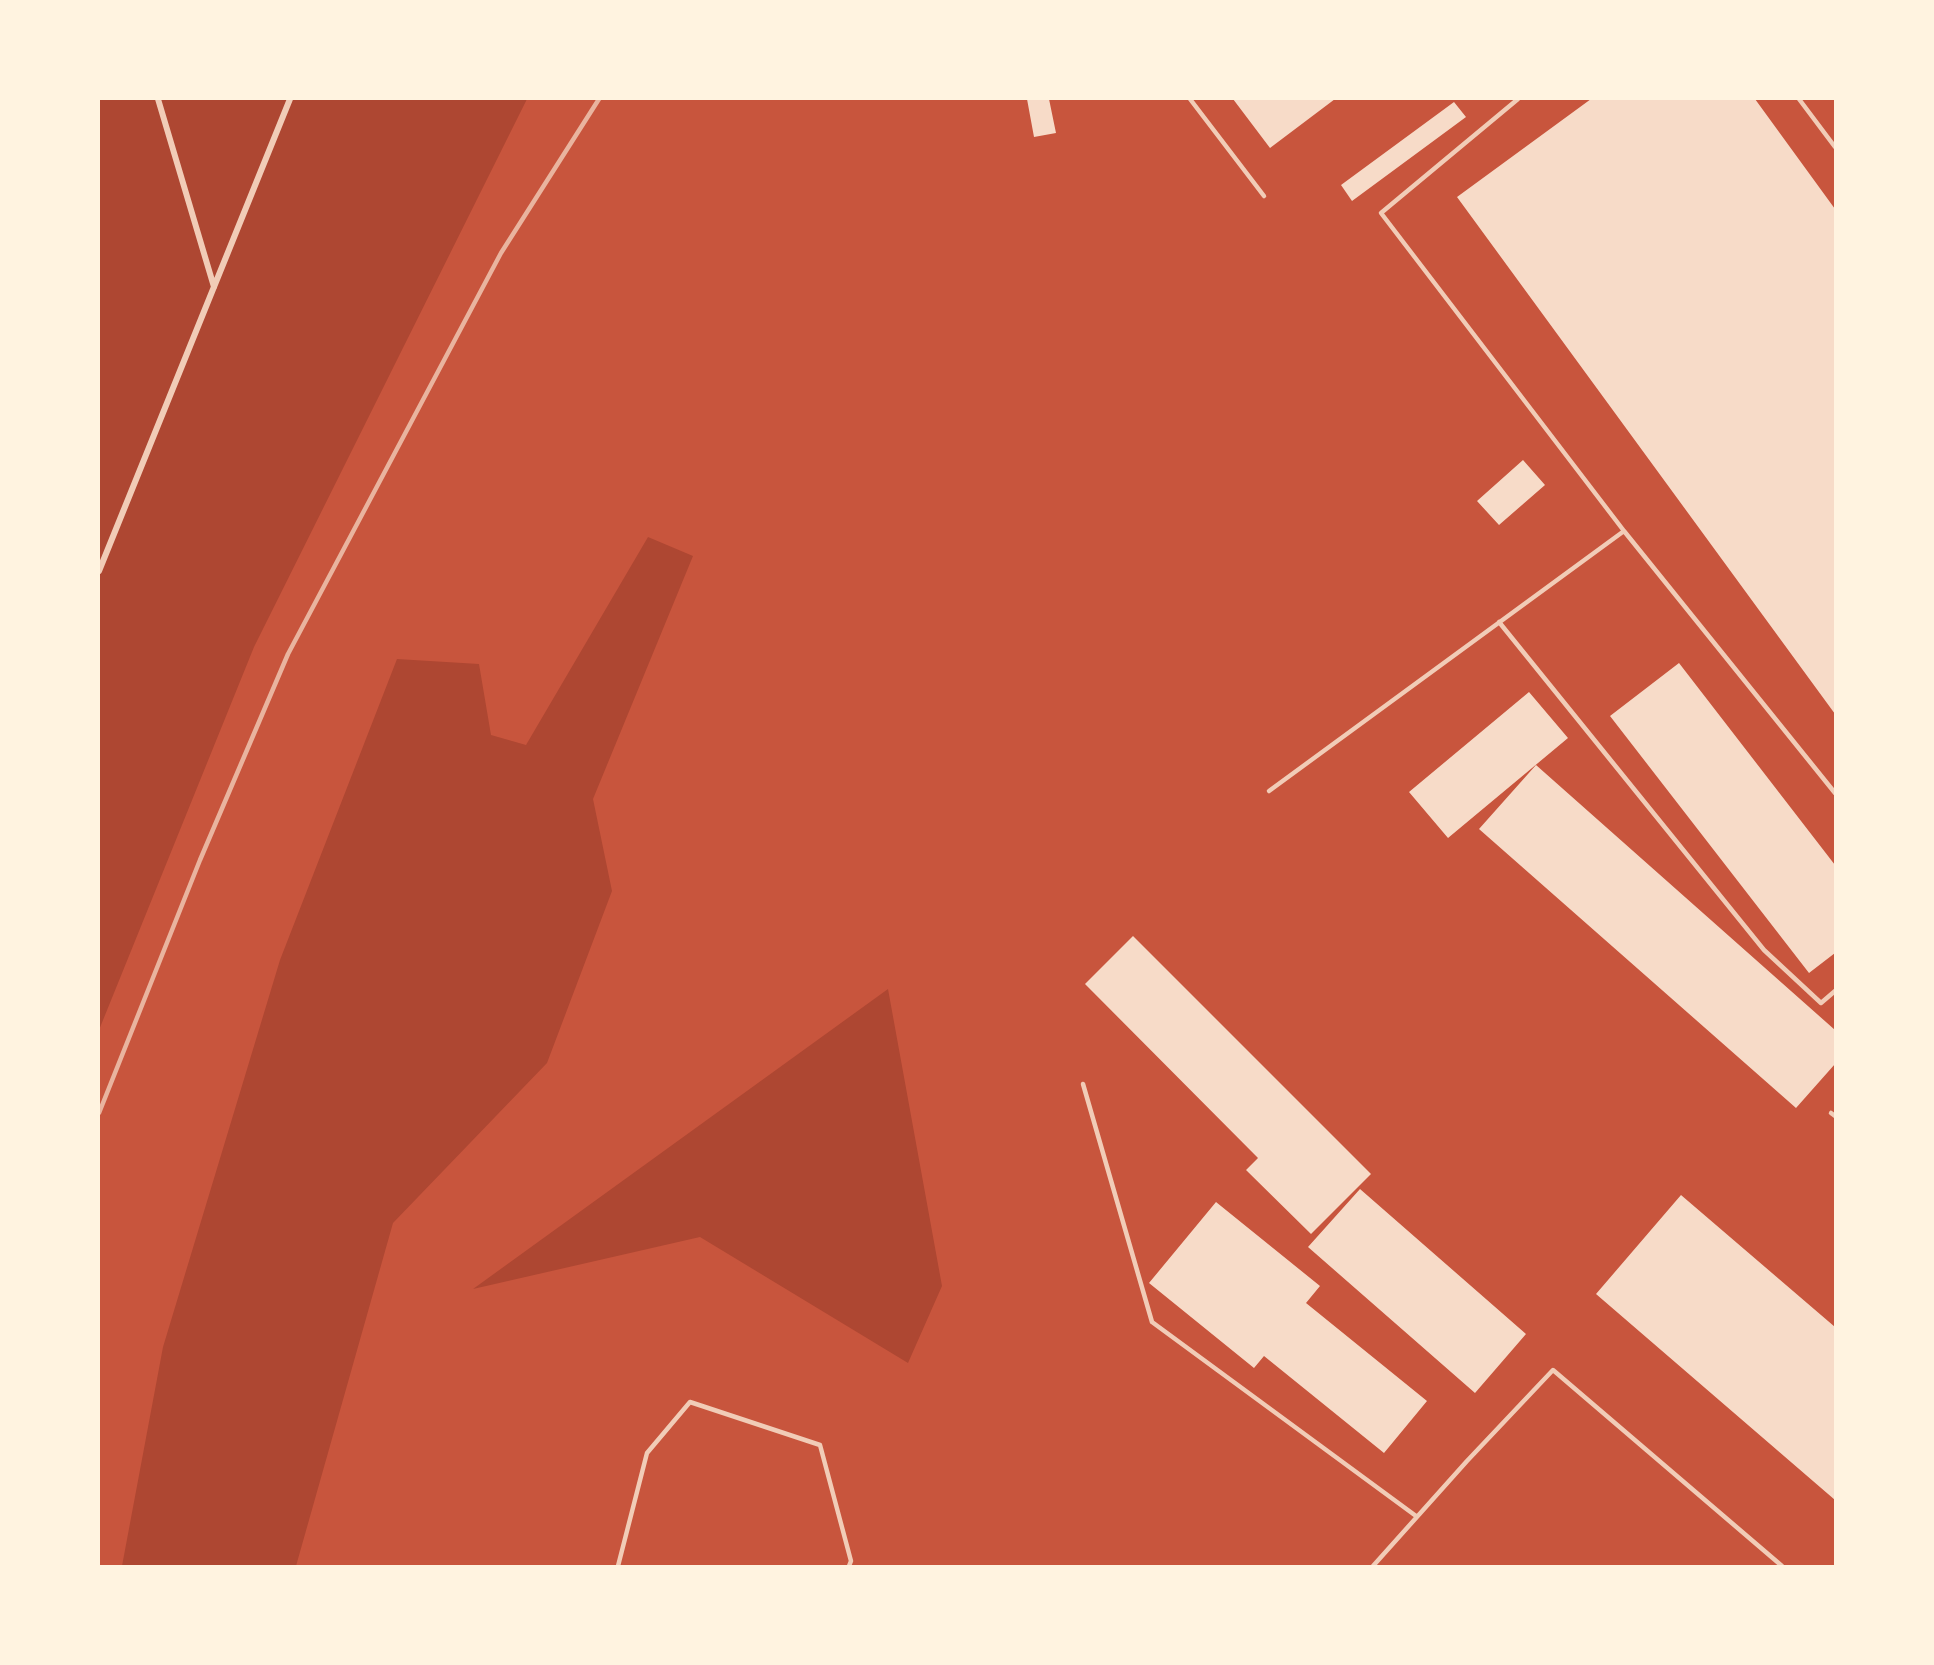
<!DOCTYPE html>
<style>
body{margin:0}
#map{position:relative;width:1934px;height:1665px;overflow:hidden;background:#c8553d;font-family:Helvetica,sans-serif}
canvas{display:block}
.frame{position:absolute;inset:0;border:100px solid #fff3e0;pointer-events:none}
</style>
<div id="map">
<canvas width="1934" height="1665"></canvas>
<div class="frame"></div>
</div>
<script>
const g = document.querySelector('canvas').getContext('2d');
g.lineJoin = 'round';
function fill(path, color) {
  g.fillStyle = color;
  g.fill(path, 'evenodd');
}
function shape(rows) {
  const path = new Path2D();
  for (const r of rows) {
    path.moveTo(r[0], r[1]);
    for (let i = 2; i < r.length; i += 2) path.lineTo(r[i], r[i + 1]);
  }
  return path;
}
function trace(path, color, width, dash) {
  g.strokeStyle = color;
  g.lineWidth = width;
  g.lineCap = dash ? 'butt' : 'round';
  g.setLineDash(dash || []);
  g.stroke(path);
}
const green = shape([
 [99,99,527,99,254,647,99,1030],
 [648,537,693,556,593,799,612,891,547,1063,393,1223,296,1566,122,1566,163,1347,280,960,397,659,479,664,491,735,526,745],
 [888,989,942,1286,908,1363,700,1237,473,1289]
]);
const building = shape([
 [1027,99,1049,99,1056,133,1034,137],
 [1233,99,1335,99,1270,148],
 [1591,99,1755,99,1835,209,1835,714,1457,197],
 [1454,102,1466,117,1352,201,1341,185],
 [1523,460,1545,485,1499,525,1477,501],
 [1679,663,1835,865,1835,953,1809,973,1610,716],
 [1529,692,1568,738,1448,838,1409,792],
 [1536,765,1835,1030,1835,1064,1796,1108,1479,829],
 [1133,936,1371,1174,1311,1234,1246,1170,1258,1158,1085,984],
 [1360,1189,1526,1334,1475,1393,1308,1247],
 [1681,1195,1835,1327,1835,1500,1596,1294],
 [1216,1202,1320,1286,1306,1303,1427,1401,1384,1453,1264,1356,1254,1368,1149,1283]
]);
const service = shape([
 [1190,99,1264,196],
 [1518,99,1381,213,1624,531,1835,793],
 [1799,99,1835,147],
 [1499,622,1764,950,1821,1003,1835,991],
 [1269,791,1624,531],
 [1083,1084,1152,1322,1416,1516],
 [1831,1113,1835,1116],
 [618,1566,647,1453,690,1402,820,1445,851,1561,849,1566],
 [1373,1566,1467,1461,1553,1370,1782,1566]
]);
const minor = shape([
 [158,99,214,287],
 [99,571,290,99]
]);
const rail = shape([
 [99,1113,200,860,288,654,501,253,599,99]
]);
fill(green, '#ae4732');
fill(building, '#f7dbc8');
trace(service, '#f1ccb7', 4.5);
trace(minor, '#f1ccb7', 6);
trace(rail, '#e9b49f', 4.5);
</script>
